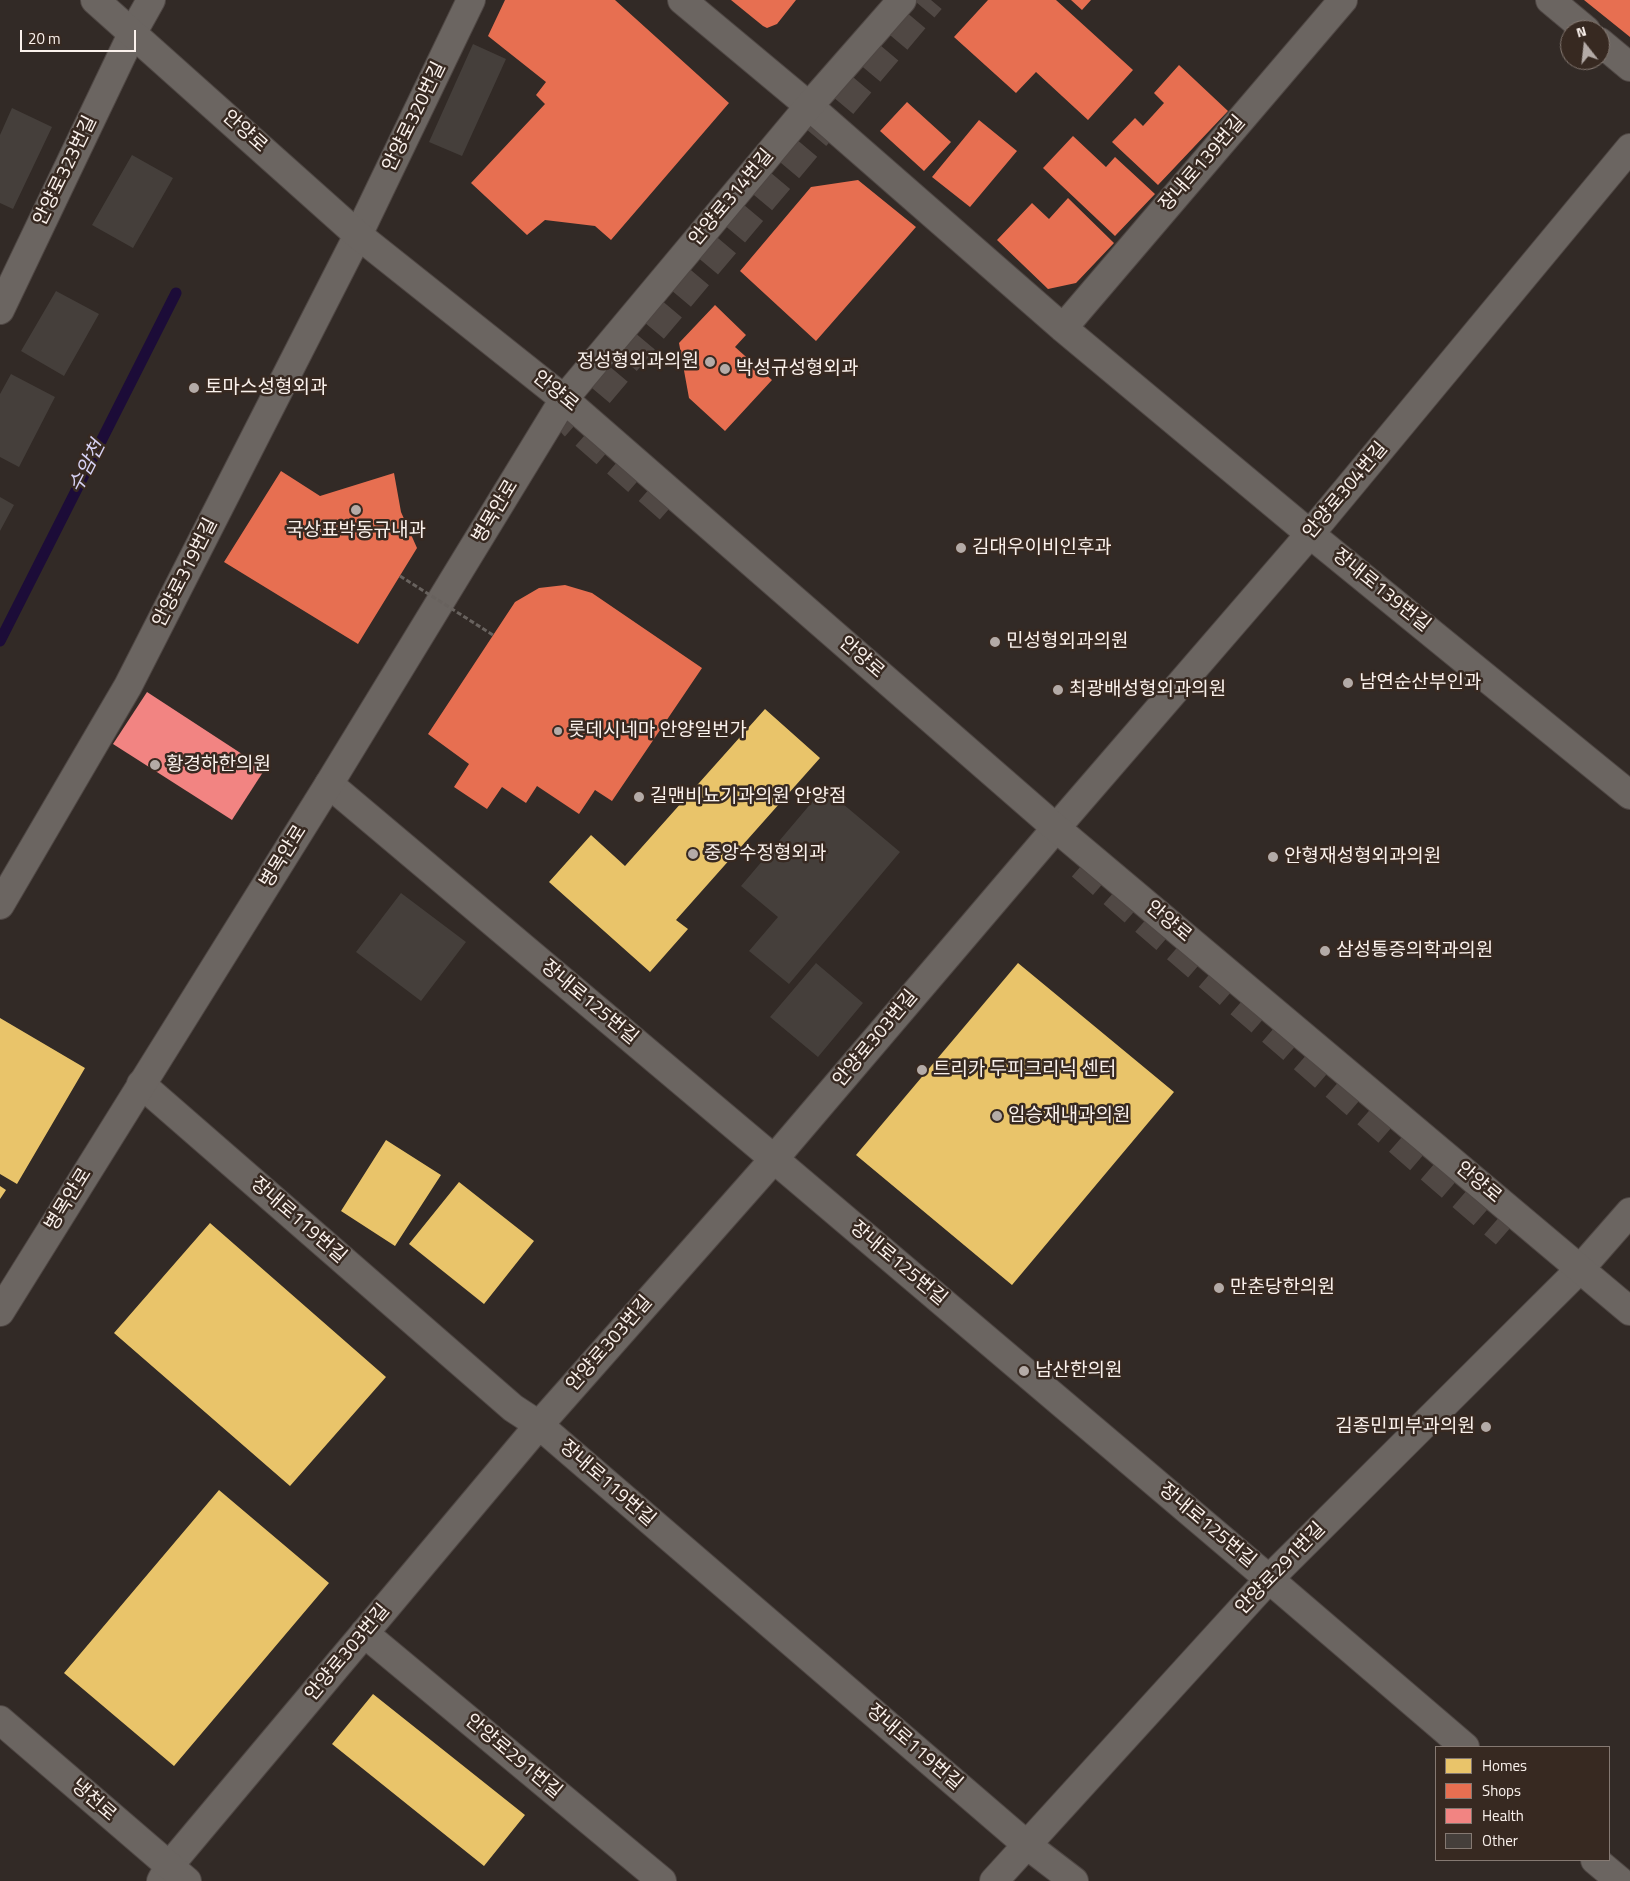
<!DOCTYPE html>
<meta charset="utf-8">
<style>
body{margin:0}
#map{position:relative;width:1630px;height:1881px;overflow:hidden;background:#322a26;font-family:"Titillium Web",sans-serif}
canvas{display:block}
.legend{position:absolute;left:1435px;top:1746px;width:175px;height:115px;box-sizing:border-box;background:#372921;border:1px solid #857972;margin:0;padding:6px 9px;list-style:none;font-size:15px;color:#faf1ec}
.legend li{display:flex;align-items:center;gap:10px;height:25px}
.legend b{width:25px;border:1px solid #857972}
.north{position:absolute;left:1560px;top:20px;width:50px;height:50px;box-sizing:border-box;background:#372921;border:1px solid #857972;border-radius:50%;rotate:344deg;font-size:14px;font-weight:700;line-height:20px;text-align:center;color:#faf1ec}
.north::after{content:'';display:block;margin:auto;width:18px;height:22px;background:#b4aba7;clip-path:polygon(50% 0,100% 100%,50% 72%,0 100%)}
.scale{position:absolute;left:20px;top:30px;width:116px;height:22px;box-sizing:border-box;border:2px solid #faf1ec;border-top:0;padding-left:6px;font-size:15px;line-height:18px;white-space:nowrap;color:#faf1ec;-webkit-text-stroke:4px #372921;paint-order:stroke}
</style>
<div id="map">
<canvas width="1630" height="1881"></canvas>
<ul class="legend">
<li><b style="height:14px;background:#e9c46a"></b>Homes</li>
<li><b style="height:14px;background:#e76f51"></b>Shops</li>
<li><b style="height:14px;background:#f28482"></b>Health</li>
<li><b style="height:14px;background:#453f3b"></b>Other</li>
</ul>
<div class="north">N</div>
<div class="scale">20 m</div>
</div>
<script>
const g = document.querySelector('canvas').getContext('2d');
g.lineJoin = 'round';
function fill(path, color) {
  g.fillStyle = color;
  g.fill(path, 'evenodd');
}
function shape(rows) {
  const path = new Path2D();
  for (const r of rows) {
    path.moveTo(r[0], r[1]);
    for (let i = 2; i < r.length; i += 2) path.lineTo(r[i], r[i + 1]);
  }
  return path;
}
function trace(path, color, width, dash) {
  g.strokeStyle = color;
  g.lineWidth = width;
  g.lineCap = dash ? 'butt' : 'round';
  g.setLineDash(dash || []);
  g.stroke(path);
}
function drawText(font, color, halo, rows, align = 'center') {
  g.font = font + ' "Titillium Web","Noto Sans KR",sans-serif';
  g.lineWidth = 5;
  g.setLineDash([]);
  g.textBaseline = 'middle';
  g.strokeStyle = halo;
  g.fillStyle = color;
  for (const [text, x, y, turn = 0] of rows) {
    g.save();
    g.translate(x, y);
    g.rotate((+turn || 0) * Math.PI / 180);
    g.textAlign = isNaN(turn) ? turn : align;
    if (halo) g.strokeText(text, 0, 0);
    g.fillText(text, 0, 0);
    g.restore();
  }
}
const homes = shape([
 [765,709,820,758,676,920,688,929,650,972,549,882,591,835,625,866],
 [1018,963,1174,1092,1012,1285,856,1155],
 [0,1018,85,1068,17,1184,0,1174],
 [386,1140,441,1175,395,1246,341,1211],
 [459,1182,534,1241,484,1304,409,1244],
 [0,1186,6,1190,0,1199],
 [210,1223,386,1377,290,1486,114,1333],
 [219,1490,329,1583,174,1766,64,1673],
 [373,1694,525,1815,484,1866,332,1744]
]);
const shops = shape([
 [505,0,615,0,729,103,611,240,595,226,545,220,527,235,471,183,545,104,536,95,546,82,488,36],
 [731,0,796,0,777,24,767,28,763,26],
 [988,0,1056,0,1133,70,1088,120,1036,72,1016,93,954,37],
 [1071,0,1091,0,1082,10],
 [1584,0,1630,0,1630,37],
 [1179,65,1228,111,1158,185,1112,142,1135,118,1143,126,1164,103,1154,93],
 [907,102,951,142,924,171,880,131],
 [979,120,1017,151,970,207,932,177],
 [1073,136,1106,167,1115,157,1155,194,1115,236,1043,168],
 [858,180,916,227,816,341,740,271,811,187],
 [1068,198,1114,243,1076,283,1048,289,997,240,1032,203,1049,219],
 [715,305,746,335,735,347,772,380,725,431,689,398,679,343],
 [281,471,320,496,394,473,401,512,417,548,358,644,224,562],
 [565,585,592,593,702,668,612,801,595,790,579,814,537,786,526,803,502,787,487,809,454,787,469,764,428,734,515,602,539,588]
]);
const health = shape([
 [147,692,265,769,232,820,113,744]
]);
const stream = shape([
 [0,641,176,293]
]);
const building = shape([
 [473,44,506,59,462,156,429,142],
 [12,108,52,127,13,209,0,203,0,135],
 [132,155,173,178,133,248,92,225],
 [56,291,99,314,64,376,21,351],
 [11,374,55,397,19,467,0,457,0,394],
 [0,497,14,505,0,531],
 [824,788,900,852,789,984,749,951,778,917,741,886],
 [401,893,466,942,421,1001,356,952],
 [816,963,863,1003,818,1057,770,1017]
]);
const streetTunnel = shape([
 [669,509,573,425,931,0],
 [1081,866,1505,1234]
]);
const street = shape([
 [682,0,809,106,1063,328,1310,534,1630,795],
 [1550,0,1586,30],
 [1600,42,1630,67],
 [0,310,133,32,151,0],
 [1063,328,1343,0],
 [329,784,774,1159,1269,1579,1465,1747],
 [0,905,128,686,358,235,471,0],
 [141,1084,513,1408,539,1425,1027,1845,1074,1881],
 [364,1633,662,1881],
 [1595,1860,1620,1881],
 [161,1881,169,1866,539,1425,774,1159,1056,828,1310,534,1630,148],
 [994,1881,1269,1579,1580,1269,1630,1212]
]);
const secondary = shape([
 [95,0,358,235,564,399,1056,828,1630,1311],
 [0,1312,329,784,564,399,809,106,902,0],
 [0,1720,187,1881]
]);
const pathBridge = shape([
 [400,576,493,635]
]);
const markers = [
 [710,362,6,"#b4aba7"],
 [725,369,6,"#b4aba7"],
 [194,388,6,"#b4aba7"],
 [356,510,6,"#b4aba7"],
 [961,548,6,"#b4aba7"],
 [995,642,6,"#b4aba7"],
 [1348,683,6,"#b4aba7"],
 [1058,690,6,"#b4aba7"],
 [558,731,5,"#b4aba7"],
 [155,765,6,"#b4aba7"],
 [639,797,6,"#b4aba7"],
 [693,854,6,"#b4aba7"],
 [1273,857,6,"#b4aba7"],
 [1325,951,6,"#b4aba7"],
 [922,1070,6,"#b4aba7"],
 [997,1116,6,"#b4aba7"],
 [1219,1288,6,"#b4aba7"],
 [1024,1371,6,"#b4aba7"],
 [1486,1427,6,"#b4aba7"]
];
const streetNames = [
 ["안양로320번길",415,117,-64],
 ["안양로",244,132,42],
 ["장내로139번길",1203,164,-49],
 ["안양로323번길",66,171,-64],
 ["안양로314번길",732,198,-50],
 ["안양로",555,392,39],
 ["안양로304번길",1346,491,-50],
 ["병목안로",496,512,-59],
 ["안양로319번길",186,573,-63],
 ["장내로139번길",1381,591,39],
 ["안양로",861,658,41],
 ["병목안로",284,857,-58],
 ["안양로",1168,922,40],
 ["장내로125번길",589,1003,40],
 ["안양로303번길",876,1039,-50],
 ["안양로",1478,1183,40],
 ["병목안로",69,1200,-58],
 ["장내로119번길",298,1221,41],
 ["장내로125번길",898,1264,40],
 ["안양로303번길",610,1344,-49],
 ["장내로119번길",607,1484,41],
 ["장내로125번길",1207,1526,40],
 ["안양로291번길",1281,1569,-46],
 ["안양로303번길",348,1653,-50],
 ["장내로119번길",914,1748,41],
 ["안양로291번길",513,1757,40],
 ["냉천로",93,1801,41]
];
const poiNames = [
 ["정성형외과의원",699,362,"right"],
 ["박성규성형외과",736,369],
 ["토마스성형외과",205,388],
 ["국상표박동규내과",356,531,"center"],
 ["김대우이비인후과",972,548],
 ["민성형외과의원",1006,642],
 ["남연순산부인과",1359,683],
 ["최광배성형외과의원",1069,690],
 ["롯데시네마 안양일번가",568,731],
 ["황경하한의원",166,765],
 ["길맨비뇨기과의원 안양점",650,797],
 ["중앙수정형외과",704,854],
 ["안형재성형외과의원",1284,857],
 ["삼성통증의학과의원",1336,951],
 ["트리카 두피크리닉 센터",933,1070],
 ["임승재내과의원",1008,1116],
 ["만춘당한의원",1230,1288],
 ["남산한의원",1035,1371],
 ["김종민피부과의원",1475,1427,"right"]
];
const waterNames = [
 ["수암천",88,467,-63]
];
fill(homes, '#e9c46a');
fill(shops, '#e76f51');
fill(health, '#f28482');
trace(stream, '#1c0c38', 11);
fill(building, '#453f3b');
trace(streetTunnel, '#504844', 28, [28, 14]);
trace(street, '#4f4744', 30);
trace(secondary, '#4f4744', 30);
trace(street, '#6b6561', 28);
trace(secondary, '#6b6561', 28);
trace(pathBridge, '#68625e', 3, [5, 2.5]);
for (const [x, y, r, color] of markers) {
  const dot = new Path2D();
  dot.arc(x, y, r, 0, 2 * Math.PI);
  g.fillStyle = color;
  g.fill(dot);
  trace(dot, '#372921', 2);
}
drawText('19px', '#faf1ec', '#372921', streetNames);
drawText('19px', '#faf1ec', '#372921', poiNames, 'left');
drawText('italic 20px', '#d6d1f3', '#372921', waterNames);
</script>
